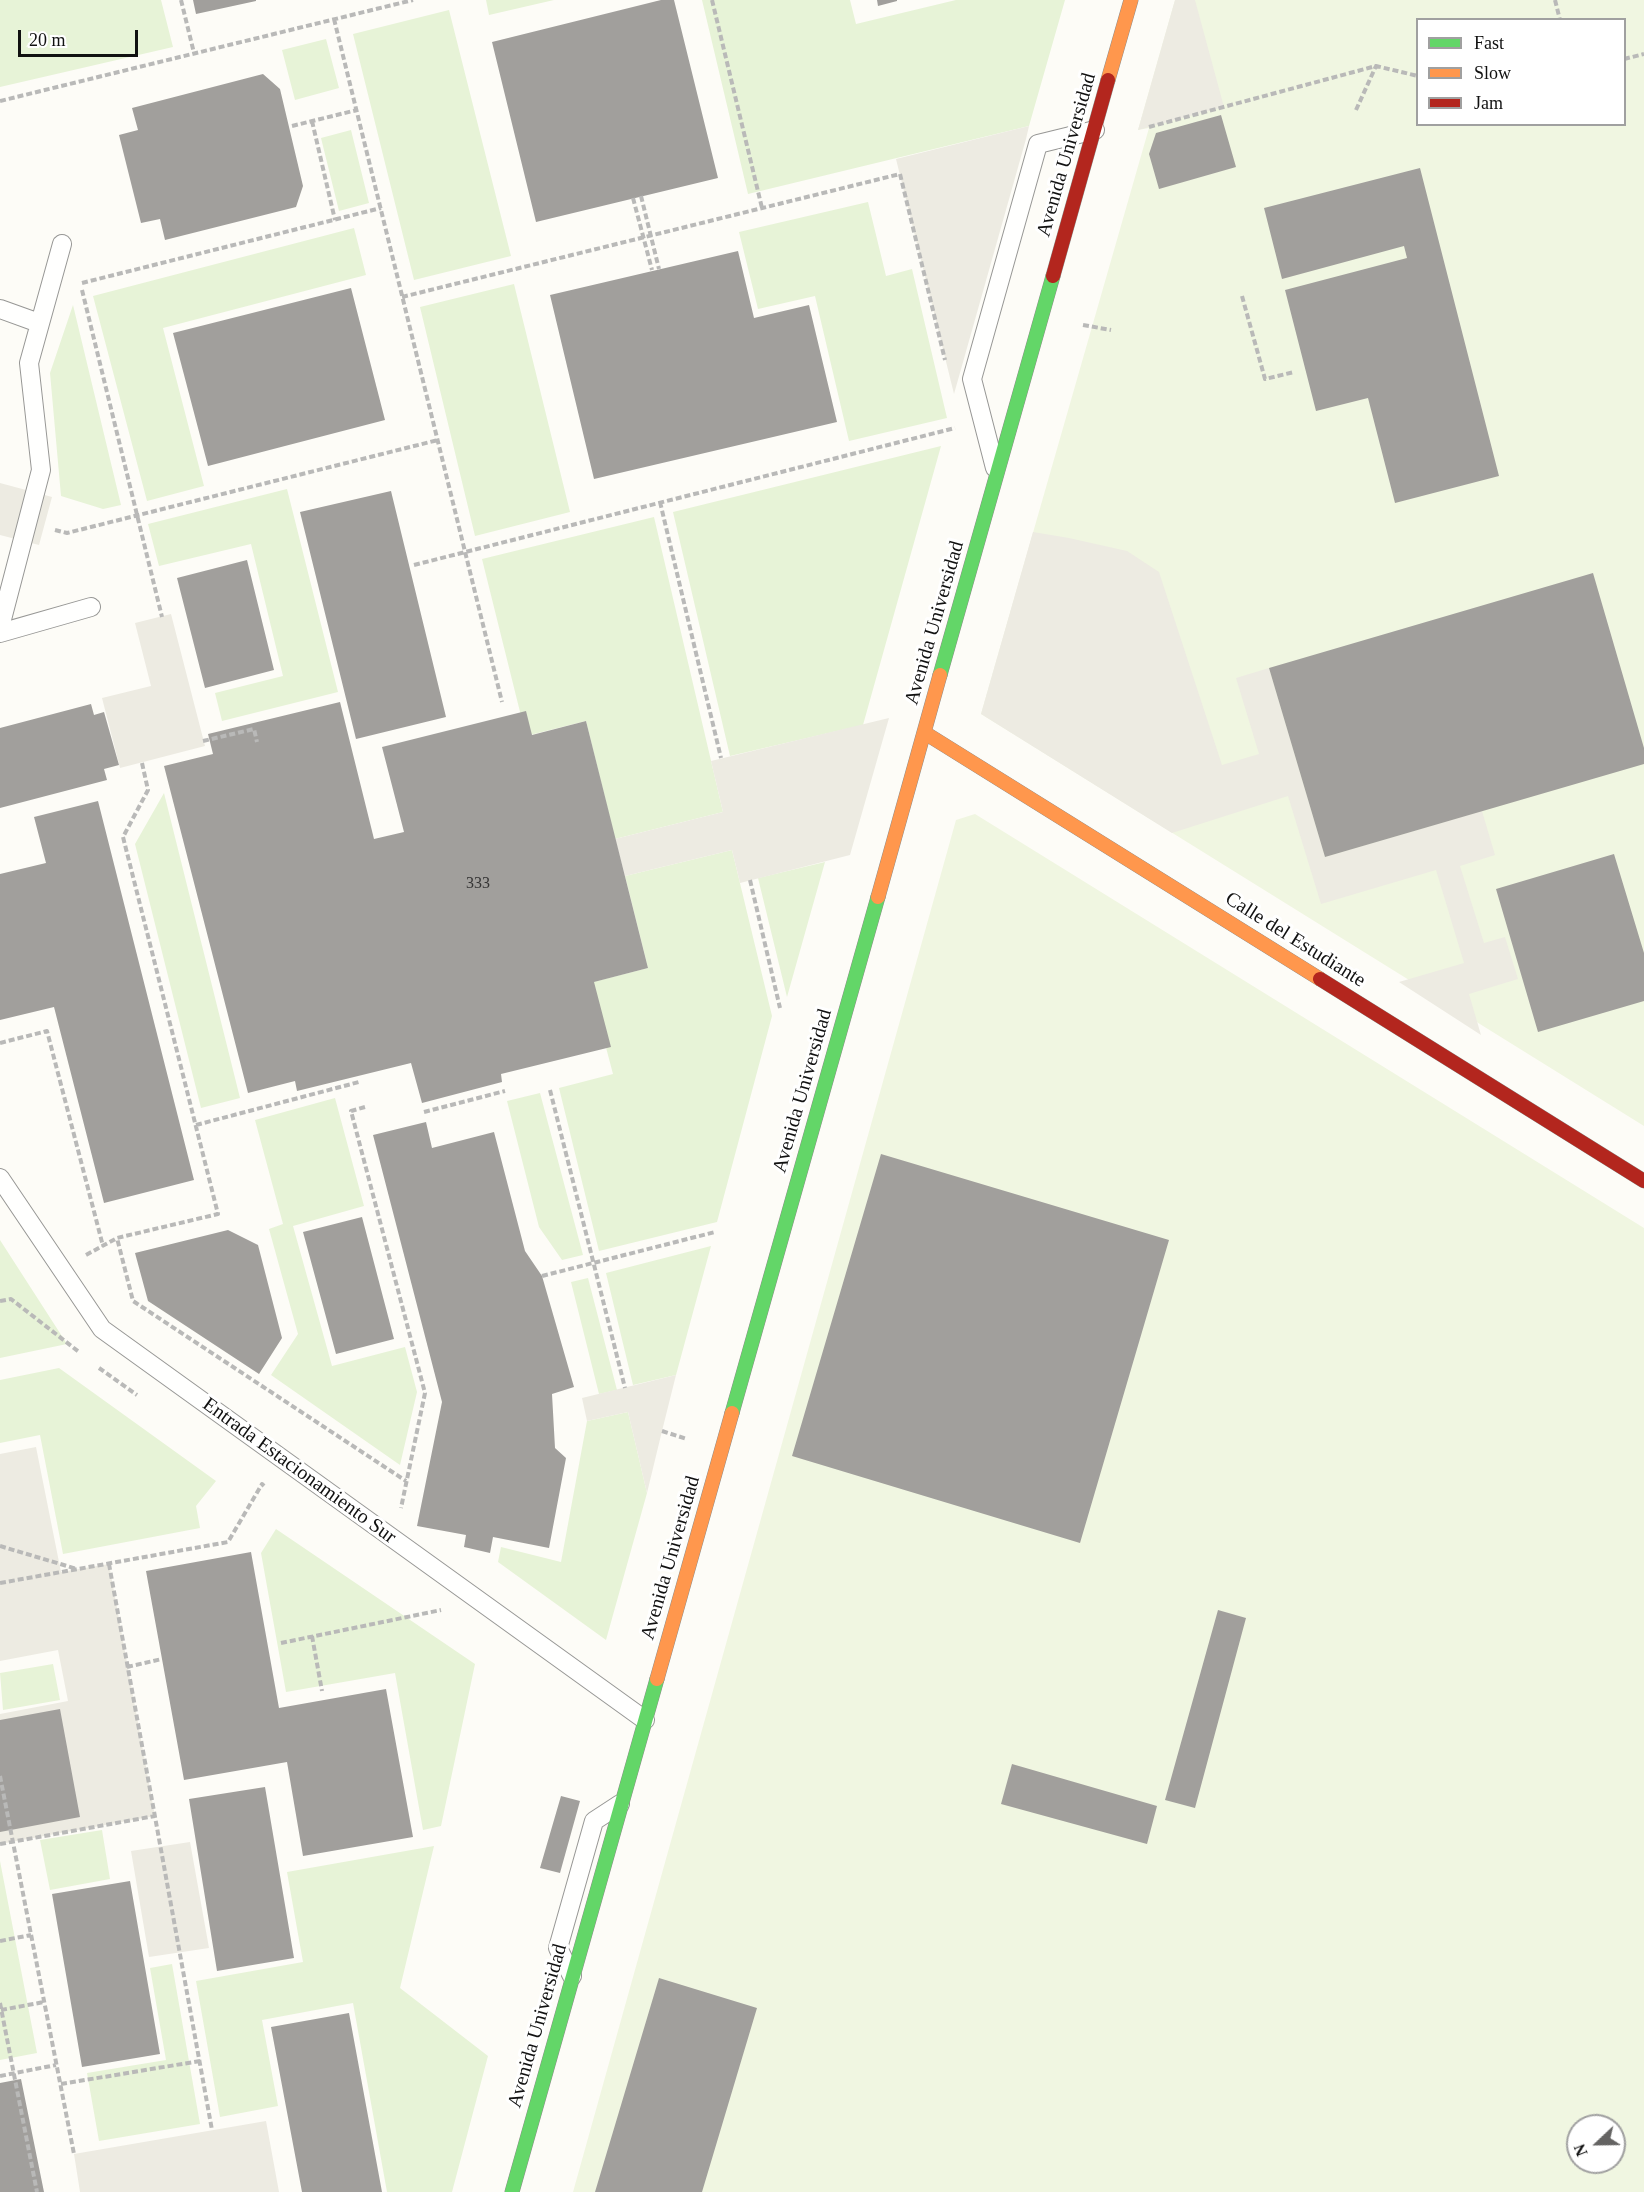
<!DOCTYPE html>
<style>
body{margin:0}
#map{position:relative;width:1644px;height:2192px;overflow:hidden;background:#fdfcf7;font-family:"Times New Roman",serif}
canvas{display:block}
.legend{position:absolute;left:1416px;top:18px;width:210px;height:108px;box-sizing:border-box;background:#fff;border:2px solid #a0a0a0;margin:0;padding:8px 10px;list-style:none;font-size:18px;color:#111}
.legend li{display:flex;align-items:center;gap:12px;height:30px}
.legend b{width:30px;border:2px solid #a0a0a0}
.north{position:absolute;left:1566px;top:2114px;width:60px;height:60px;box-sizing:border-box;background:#fff;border:2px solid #a0a0a0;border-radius:50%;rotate:248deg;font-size:16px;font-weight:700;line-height:24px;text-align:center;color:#111}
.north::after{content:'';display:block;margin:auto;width:21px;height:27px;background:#646362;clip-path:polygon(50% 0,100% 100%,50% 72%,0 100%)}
.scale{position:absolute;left:18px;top:30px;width:120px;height:27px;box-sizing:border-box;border:3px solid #111;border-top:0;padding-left:8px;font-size:18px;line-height:21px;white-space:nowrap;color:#111;-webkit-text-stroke:4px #fff;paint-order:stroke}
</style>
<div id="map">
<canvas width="1644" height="2192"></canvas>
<ul class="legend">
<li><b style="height:8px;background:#63d668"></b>Fast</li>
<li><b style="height:8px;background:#ff974d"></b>Slow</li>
<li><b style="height:8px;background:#b3261e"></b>Jam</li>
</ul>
<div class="north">N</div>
<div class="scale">20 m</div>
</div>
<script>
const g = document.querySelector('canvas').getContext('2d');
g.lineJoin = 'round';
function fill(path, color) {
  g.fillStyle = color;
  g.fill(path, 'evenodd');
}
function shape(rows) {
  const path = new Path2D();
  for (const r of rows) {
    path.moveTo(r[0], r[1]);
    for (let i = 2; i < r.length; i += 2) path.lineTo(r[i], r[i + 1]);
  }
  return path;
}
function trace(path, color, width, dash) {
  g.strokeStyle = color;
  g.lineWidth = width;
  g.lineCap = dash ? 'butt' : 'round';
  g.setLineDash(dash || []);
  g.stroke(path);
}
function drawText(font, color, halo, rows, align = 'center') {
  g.font = font + ' "Times New Roman",serif';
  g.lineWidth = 6;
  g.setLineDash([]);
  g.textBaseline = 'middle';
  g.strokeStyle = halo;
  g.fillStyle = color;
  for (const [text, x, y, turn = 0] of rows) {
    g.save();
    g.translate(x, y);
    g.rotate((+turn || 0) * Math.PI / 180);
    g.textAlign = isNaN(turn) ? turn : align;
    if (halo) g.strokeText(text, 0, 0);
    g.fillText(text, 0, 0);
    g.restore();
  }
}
const green = shape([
 [0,0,161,0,173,47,0,87],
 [486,0,554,0,489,15],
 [702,0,850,0,856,24,956,0,1065,0,1029,126,748,194],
 [449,10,511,256,414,280,353,34],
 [326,39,339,88,295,100,282,50],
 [351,130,369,203,339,211,321,138],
 [868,202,886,276,912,269,947,418,849,441,815,296,758,309,739,232],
 [354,228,366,275,163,328,204,486,147,501,93,296],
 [514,284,570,512,475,536,420,307],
 [73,305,121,505,103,509,61,496,50,373],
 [941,446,863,725,730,756,673,512],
 [287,489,338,692,222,721,215,693,283,676,251,544,159,566,148,524],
 [654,517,723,812,615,839,586,721,526,736,482,559],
 [164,793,240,1098,201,1108,135,844],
 [732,850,772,1016,717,1222,599,1251,559,1088,613,1074,589,983,648,968,625,876],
 [825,862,787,997,758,878],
 [540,1093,583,1255,562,1260,539,1227,507,1101],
 [335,1098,364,1206,293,1226,332,1366,405,1347,417,1392,400,1465,271,1375,298,1334,269,1229,283,1224,255,1120],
 [0,1240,67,1344,0,1358],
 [711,1246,676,1375,633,1385,606,1273],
 [588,1278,617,1390,599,1394,571,1282],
 [59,1368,216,1481,196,1506,200,1528,63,1554,40,1435,0,1443,0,1380],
 [628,1412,647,1493,606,1640,498,1562,501,1547,561,1562,587,1421],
 [276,1529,475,1664,441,1826,423,1830,395,1673,286,1692,261,1553],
 [53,1664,60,1700,3,1710,0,1673],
 [102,1830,110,1879,50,1890,40,1840],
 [434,1846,400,1988,488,2056,452,2192,387,2192,353,2003,262,2020,278,2106,220,2117,196,1981,303,1962,287,1872],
 [0,1861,37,2053,0,2060],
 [172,1964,200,2124,99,2141,87,2073,166,2060,150,1968]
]);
const pitch = shape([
 [1175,0,1644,0,1644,1126,981,714,1149,128,1138,130],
 [1418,20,1624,20,1624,124,1418,124],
 [975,814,1644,1228,1644,2192,573,2192,956,820],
 [1578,2126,1614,2126,1614,2162,1578,2162]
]);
const plaza = shape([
 [1175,0,1195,0,1224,107,1138,130],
 [1029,126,1026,139,954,394,896,159],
 [0,483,52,497,39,545,0,535],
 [1033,532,1069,538,1127,551,1159,572,1222,765,1259,754,1236,678,1269,668,1325,857,1482,811,1495,855,1460,866,1484,943,1505,937,1518,979,1469,994,1481,1035,1399,982,1464,963,1436,870,1321,904,1288,796,1172,833,981,714],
 [171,614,205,746,120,768,102,698,151,686,135,623],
 [889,718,850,855,740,883,732,850,625,876,615,839,723,812,711,761],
 [676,1375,662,1431,647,1493,628,1412,587,1421,582,1398],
 [36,1447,61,1572,109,1564,155,1816,0,1844,0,1714,68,1701,58,1650,0,1661,0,1454],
 [190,1842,209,1948,149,1957,131,1851],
 [266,2121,279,2192,80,2192,74,2154]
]);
const building = shape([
 [193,0,256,0,256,1,196,14],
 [661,0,674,0,718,178,536,222,492,42],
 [877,0,897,0,897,1,878,6],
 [263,74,280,89,303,186,296,207,165,240,160,219,141,223,119,135,138,130,132,108],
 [1221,115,1236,167,1159,189,1149,154,1156,133],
 [1420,168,1499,476,1395,503,1368,398,1316,411,1285,290,1407,258,1404,246,1282,279,1264,208],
 [738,251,754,318,809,305,837,422,594,479,550,295],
 [351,288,385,420,208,466,173,333],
 [391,491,446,717,356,739,300,512],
 [247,560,274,670,205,688,177,578],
 [1593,573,1644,748,1644,764,1325,857,1269,668],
 [340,702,374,839,404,832,382,747,526,711,532,735,586,721,648,968,594,982,611,1047,501,1074,502,1082,422,1103,411,1063,297,1091,295,1081,248,1093,164,766,213,754,208,734],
 [91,704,94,715,104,712,119,765,104,769,107,780,0,808,0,728],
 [98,801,194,1180,104,1203,54,1007,0,1020,0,874,46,863,34,817],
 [1614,854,1644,953,1644,1001,1538,1032,1496,889],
 [426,1122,432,1148,494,1132,525,1251,542,1276,574,1387,552,1394,555,1448,566,1458,549,1548,493,1537,490,1553,464,1547,466,1535,417,1526,442,1402,373,1135],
 [881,1154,1169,1240,1080,1543,792,1456],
 [362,1217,394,1339,336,1354,303,1232],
 [228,1230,258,1245,282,1338,259,1374,148,1301,135,1253],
 [251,1552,279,1708,386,1689,413,1837,303,1856,287,1762,184,1780,146,1571],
 [1218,1610,1246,1618,1195,1808,1165,1800],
 [60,1709,80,1817,0,1832,0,1720],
 [1012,1764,1157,1806,1147,1844,1001,1804],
 [265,1787,294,1958,217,1971,189,1799],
 [561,1796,580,1801,560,1873,540,1868],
 [130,1881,160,2054,82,2067,52,1894],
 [659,1978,757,2008,702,2192,595,2192],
 [349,2013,382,2192,302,2192,271,2027],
 [21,2079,44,2192,0,2192,0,2083]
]);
const path = shape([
 [181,0,194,53],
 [712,0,762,208],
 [1555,0,1560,20],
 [334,19,502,702],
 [1624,59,1644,54],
 [0,101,413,0],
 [1356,110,1376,66],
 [312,121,335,220],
 [292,126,357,110],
 [1149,127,1376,66,1418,76],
 [641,196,659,269],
 [82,283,381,208],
 [82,290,162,617],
 [1242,296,1265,379,1294,372],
 [402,297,900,174,945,360],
 [1083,325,1111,330],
 [660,502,721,758],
 [55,530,67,533,438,440],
 [414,565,955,428],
 [203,741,254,729,257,742],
 [142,763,148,790,123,837,218,1214,117,1238,133,1301,406,1481],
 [750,880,780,1008],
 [0,1043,47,1031,103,1246],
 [550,1090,625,1388],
 [365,1107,351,1111,425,1393,401,1508],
 [424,1112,505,1091],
 [196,1125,359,1082],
 [86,1255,117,1238],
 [542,1276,715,1232],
 [0,1301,11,1299,79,1352],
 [99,1368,137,1395],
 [662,1431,687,1439],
 [0,1546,77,1569],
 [109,1564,212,2130],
 [0,1583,228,1542,262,1484,264,1486],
 [312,1636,322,1691],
 [281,1643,441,1610],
 [127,1667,162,1659],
 [0,1776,74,2154],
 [0,1844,155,1816],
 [0,1941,31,1935],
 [0,2003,37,2192],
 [1,2010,44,2002],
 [0,2076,56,2065],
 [61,2084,200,2061]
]);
const lane = shape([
 [0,309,39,323],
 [995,468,972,379,1038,144,1095,130],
 [0,627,41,470,29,363,62,244],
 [0,633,91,607],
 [0,1178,102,1329,645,1720],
 [572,1976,558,1948,594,1821,620,1804]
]);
const fast = shape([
 [940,675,1053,276],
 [732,1413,878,897],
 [512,2192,657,1679]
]);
const slow = shape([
 [1108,80,1131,0],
 [925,733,1320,979],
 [878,897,940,675],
 [657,1679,732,1413]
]);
const jam = shape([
 [1053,276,1108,80],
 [1320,979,1644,1181]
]);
const pathBridge = shape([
 [633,198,652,270]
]);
const numberNames = [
 ["333",478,884]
];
const streetNames = [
 ["Avenida Universidad",1067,155,-74],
 ["Avenida Universidad",935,623,-74],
 ["Calle del Estudiante",1295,940,32],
 ["Avenida Universidad",803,1091,-74],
 ["Entrada Estacionamiento Sur",299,1471,36],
 ["Avenida Universidad",671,1558,-74],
 ["Avenida Universidad",538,2026,-74]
];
fill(green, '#e7f3d7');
fill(pitch, '#f0f6e1');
fill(plaza, '#edebe2');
fill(building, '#a19f9c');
trace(lane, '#979795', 20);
trace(fast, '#8e8d8b', 15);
trace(slow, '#8e8d8b', 15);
trace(jam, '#8e8d8b', 15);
trace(path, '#b9b9b8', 4, [6, 3]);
trace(lane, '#fffffe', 18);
trace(fast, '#63d668', 14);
trace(slow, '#ff974d', 14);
trace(jam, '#b3261e', 14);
trace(pathBridge, '#b9b9b8', 4, [6, 3]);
drawText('16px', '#353434', null, numberNames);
drawText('20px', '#111', '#fff', streetNames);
</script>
